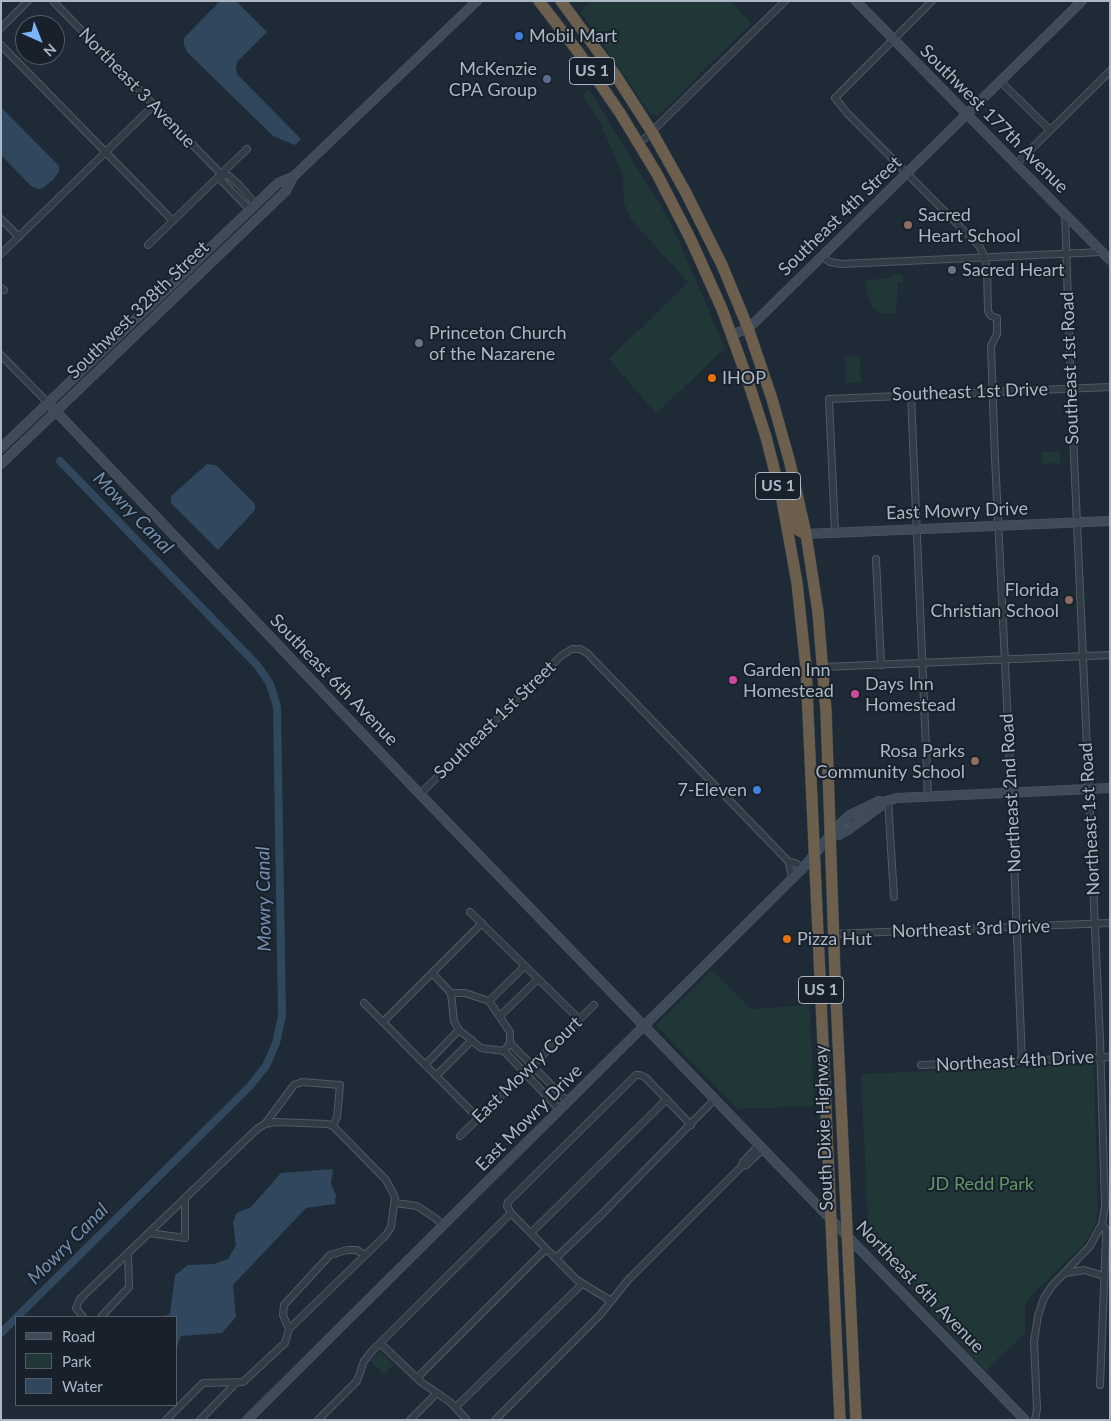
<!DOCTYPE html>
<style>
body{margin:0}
#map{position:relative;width:1111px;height:1421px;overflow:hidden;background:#1e2a36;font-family:Lato,sans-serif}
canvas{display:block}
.frame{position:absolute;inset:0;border:2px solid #abb7c4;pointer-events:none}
.legend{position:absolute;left:15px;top:1316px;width:162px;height:90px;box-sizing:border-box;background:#18212b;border:1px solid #535d68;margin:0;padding:6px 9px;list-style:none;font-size:15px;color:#abb7c4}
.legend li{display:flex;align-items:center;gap:10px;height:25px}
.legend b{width:25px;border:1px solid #535d68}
.north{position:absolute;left:15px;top:15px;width:50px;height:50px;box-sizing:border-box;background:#18212b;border:1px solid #535d68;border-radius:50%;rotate:136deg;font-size:14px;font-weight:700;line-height:20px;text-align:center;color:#abb7c4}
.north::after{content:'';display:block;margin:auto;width:18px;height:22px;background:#79b4fc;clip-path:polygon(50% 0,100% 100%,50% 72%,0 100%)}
</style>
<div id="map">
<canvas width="1111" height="1421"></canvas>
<div class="frame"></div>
<ul class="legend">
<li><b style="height:6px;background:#404b5a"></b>Road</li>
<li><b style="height:14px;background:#203637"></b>Park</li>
<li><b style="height:14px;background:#30475e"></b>Water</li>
</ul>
<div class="north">N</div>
</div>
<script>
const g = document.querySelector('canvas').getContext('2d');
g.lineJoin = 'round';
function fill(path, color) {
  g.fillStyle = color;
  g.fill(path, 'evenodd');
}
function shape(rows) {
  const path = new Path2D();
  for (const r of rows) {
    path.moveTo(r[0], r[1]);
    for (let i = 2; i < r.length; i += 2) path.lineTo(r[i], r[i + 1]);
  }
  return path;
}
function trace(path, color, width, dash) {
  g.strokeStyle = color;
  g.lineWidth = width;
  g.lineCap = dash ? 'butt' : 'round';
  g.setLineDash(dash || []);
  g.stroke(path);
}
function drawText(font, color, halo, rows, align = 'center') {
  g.font = font + ' Lato,sans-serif';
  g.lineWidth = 4;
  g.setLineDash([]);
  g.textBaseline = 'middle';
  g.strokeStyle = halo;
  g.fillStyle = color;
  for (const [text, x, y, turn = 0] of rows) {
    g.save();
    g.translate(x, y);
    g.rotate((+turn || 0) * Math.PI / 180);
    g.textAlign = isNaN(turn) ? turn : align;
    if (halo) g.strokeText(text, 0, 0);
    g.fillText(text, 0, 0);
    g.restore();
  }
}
const green = shape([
 [591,1,730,1,751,23,658,116,650,113,580,12],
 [589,89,671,223,725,348,656,414,609,359,688,282,631,220,624,204,623,177,601,124,582,95],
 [201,262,203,264,198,270,147,319,145,318,151,311],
 [892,274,903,275,903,283,898,282,896,313,882,314,872,307,867,294,866,283,867,280,893,278,893,275],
 [860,356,861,382,846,383,845,357],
 [1060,451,1060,463,1042,464,1041,452],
 [712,970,751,1009,810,1005,814,1106,737,1109,656,1025],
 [1094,1064,1098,1207,1095,1226,1084,1244,1025,1302,1025,1333,986,1371,869,1245,861,1074],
 [380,1351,394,1365,384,1375,370,1361]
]);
const water = shape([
 [220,1,236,1,267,32,238,61,236,67,237,74,301,139,295,145,273,136,187,52,184,45,184,38],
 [1,107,59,166,59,171,54,179,43,188,38,189,31,186,1,155],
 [207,464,216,465,255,504,255,510,218,550,171,503,171,496],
 [333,1169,331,1184,336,1195,335,1204,306,1208,233,1285,236,1317,222,1333,181,1336,176,1350,176,1317,163,1317,170,1314,175,1275,188,1265,214,1264,228,1259,236,1245,233,1222,237,1213,251,1207,281,1173]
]);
const canal = shape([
 [17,1317,250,1086,266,1066,276,1043,282,1016,277,707,270,684,257,665,60,461],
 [1,1333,16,1318]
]);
const street = shape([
 [53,1,221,174,229,176,240,186,252,200,254,207,246,206,222,181,221,174],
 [932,1,835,98,848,114,980,247,985,259,987,269,988,311,991,316,997,318,997,334,991,346,995,458,1011,786,1022,1061],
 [1,28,28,1],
 [1,45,173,221],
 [1000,81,1050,130],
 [639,144,785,1],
 [1016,164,1110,71],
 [1,219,19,237],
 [148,245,247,149],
 [1,254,154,105],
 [822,256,830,262,841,264,1102,252],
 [1,288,4,290],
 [1,355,48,403],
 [911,395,928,796],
 [835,532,829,399,1110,387],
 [876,559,881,665],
 [823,667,1110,655],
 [420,794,561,656,572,649,580,649,587,653,789,862,795,863,803,868],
 [888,800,894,897],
 [789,862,792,879],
 [470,912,579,1019],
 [833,934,1110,923],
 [432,973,451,993,454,1021,459,1030,481,1048,504,1051,510,1043,510,1032,489,1001,465,993,451,993],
 [489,1001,525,966],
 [364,1003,478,1118],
 [500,1016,538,979],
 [383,1022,482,923],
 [510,1043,568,1102],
 [504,1051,560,1110],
 [425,1065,459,1030],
 [921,1065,1110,1057],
 [436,1076,472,1040],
 [265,1124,294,1085,302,1082,340,1085,337,1117,333,1126],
 [460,1136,594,1005],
 [742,1166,743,1162,759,1145],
 [395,1203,417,1206,435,1218,443,1225],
 [149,1233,185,1238,185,1199],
 [531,1233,667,1099],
 [556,1258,603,1213,715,1099],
 [1066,1273,1084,1270,1104,1276],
 [611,1301,577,1280,511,1213,507,1206,508,1202,636,1075,640,1075,646,1078,691,1125],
 [83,1317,76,1308,80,1299,257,1129,265,1124,276,1122,328,1124,333,1126,386,1180,395,1197,391,1227,386,1235,289,1329,285,1343,243,1382,203,1383,166,1420],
 [101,1317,129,1287,128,1253],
 [289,1329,283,1315,284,1305,330,1255,347,1250,357,1250,365,1255],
 [380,1343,421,1382,450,1402,467,1420],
 [417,1378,546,1249],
 [1100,1385,1106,1237,1106,1230,1102,1224],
 [456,1407,582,1284],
 [200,1420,236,1383],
 [318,1420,357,1381,364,1361,372,1351,511,1213],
 [410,1420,437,1393],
 [495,1420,600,1315,628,1280,742,1166,746,1165,763,1149],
 [1035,1420,1037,1409,1034,1342,1038,1316,1044,1298,1052,1286,1090,1246,1102,1224,1105,1206,1100,1040,1071,389,1065,214]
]);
const secondary = shape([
 [856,1,1110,260],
 [732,335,748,328,754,323,1082,1],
 [48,403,415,789,1025,1420],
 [1,448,278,183,293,177],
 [1,464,286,191,293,177,477,1],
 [806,534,1110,521],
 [830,836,839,835,848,830,881,806,883,802],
 [247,1420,803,868,838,826,850,815,879,801,883,802,897,798,1110,788]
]);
const highway = shape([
 [539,1,579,53,620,113,657,174,691,240,722,309,747,378,766,437,782,500,797,583,806,668,840,1420],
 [561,1,614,73,652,132,685,191,722,265,748,328,772,399,790,463,806,534,818,612,826,711,835,976,856,1420],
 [790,505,795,525,798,530,806,534]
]);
const markers = [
 [519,36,5,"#3f7fe0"],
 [547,79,5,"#5c6f8a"],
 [908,225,5,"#8d6e63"],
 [952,270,5,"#6b7280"],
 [419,343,5,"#6b7280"],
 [712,378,5,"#e8710a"],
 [1069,600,5,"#8d6e63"],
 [733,680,5,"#d1479c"],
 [855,694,5,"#d1479c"],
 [975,761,5,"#8d6e63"],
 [757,790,5,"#3f7fe0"],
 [787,939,5,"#e8710a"]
];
const shields = [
 [592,71,45],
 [778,486,45],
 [821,990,45]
];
const shieldNames = [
 ["US 1",592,71],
 ["US 1",778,486],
 ["US 1",821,990]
];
const poiNames = [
 ["Mobil Mart",529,36],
 ["McKenzie",537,69,"right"],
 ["CPA Group",537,90,"right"],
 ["Sacred",918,215],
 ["Heart School",918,236],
 ["Sacred Heart",962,270],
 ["Princeton Church",429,333],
 ["of the Nazarene",429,354],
 ["IHOP",722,378],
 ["Florida",1059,590,"right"],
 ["Christian School",1059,611,"right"],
 ["Garden Inn",743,670],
 ["Homestead",743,691],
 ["Days Inn",865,684],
 ["Homestead",865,705],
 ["Rosa Parks",965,751,"right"],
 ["Community School",965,772,"right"],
 ["7-Eleven",747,790,"right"],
 ["Pizza Hut",797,939]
];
const streetNames = [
 ["Northeast 3 Avenue",137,88,46],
 ["Southwest 177th Avenue",994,119,45],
 ["Southeast 4th Street",840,216,-44],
 ["Southwest 328th Street",138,310,-44],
 ["Southeast 1st Road",1070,368,-92],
 ["Southeast 1st Drive",970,392,-2],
 ["East Mowry Drive",957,511,-2],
 ["Southeast 6th Avenue",334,680,46],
 ["Southeast 1st Street",495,720,-44],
 ["Northeast 2nd Road",1011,793,-93],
 ["Northeast 1st Road",1090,819,-93],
 ["Northeast 3rd Drive",971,929,-2],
 ["Northeast 4th Drive",1015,1061,-3],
 ["East Mowry Court",527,1070,-44],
 ["East Mowry Drive",529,1118,-45],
 ["South Dixie Highway",824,1128,-92],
 ["Northeast 6th Avenue",920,1287,46]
];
const parkNames = [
 ["JD Redd Park",981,1184]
];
const waterNames = [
 ["Mowry Canal",133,513,46],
 ["Mowry Canal",264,899,-91],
 ["Mowry Canal",68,1244,-45]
];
fill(green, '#203637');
fill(water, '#30475e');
trace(canal, '#30475e', 8);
trace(street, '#4f5a65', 8);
trace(secondary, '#4f5a65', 10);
trace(highway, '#3c4751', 12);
trace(street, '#323c47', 6);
trace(secondary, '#404b5a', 9);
trace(highway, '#6d5f4e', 11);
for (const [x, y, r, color] of markers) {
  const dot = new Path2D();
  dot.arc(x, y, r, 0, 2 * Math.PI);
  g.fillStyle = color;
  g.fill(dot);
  trace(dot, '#18212b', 2);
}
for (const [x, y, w] of shields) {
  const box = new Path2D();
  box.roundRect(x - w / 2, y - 13.5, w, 27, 4);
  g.fillStyle = '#18212b';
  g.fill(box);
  trace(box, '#abb7c4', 1);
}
drawText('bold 16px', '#abb7c4', null, shieldNames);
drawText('18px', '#abb7c4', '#18212b', poiNames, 'left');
drawText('18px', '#abb7c4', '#18212b', streetNames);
drawText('18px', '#63956b', '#18212b', parkNames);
drawText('italic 19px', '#728fae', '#18212b', waterNames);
</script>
